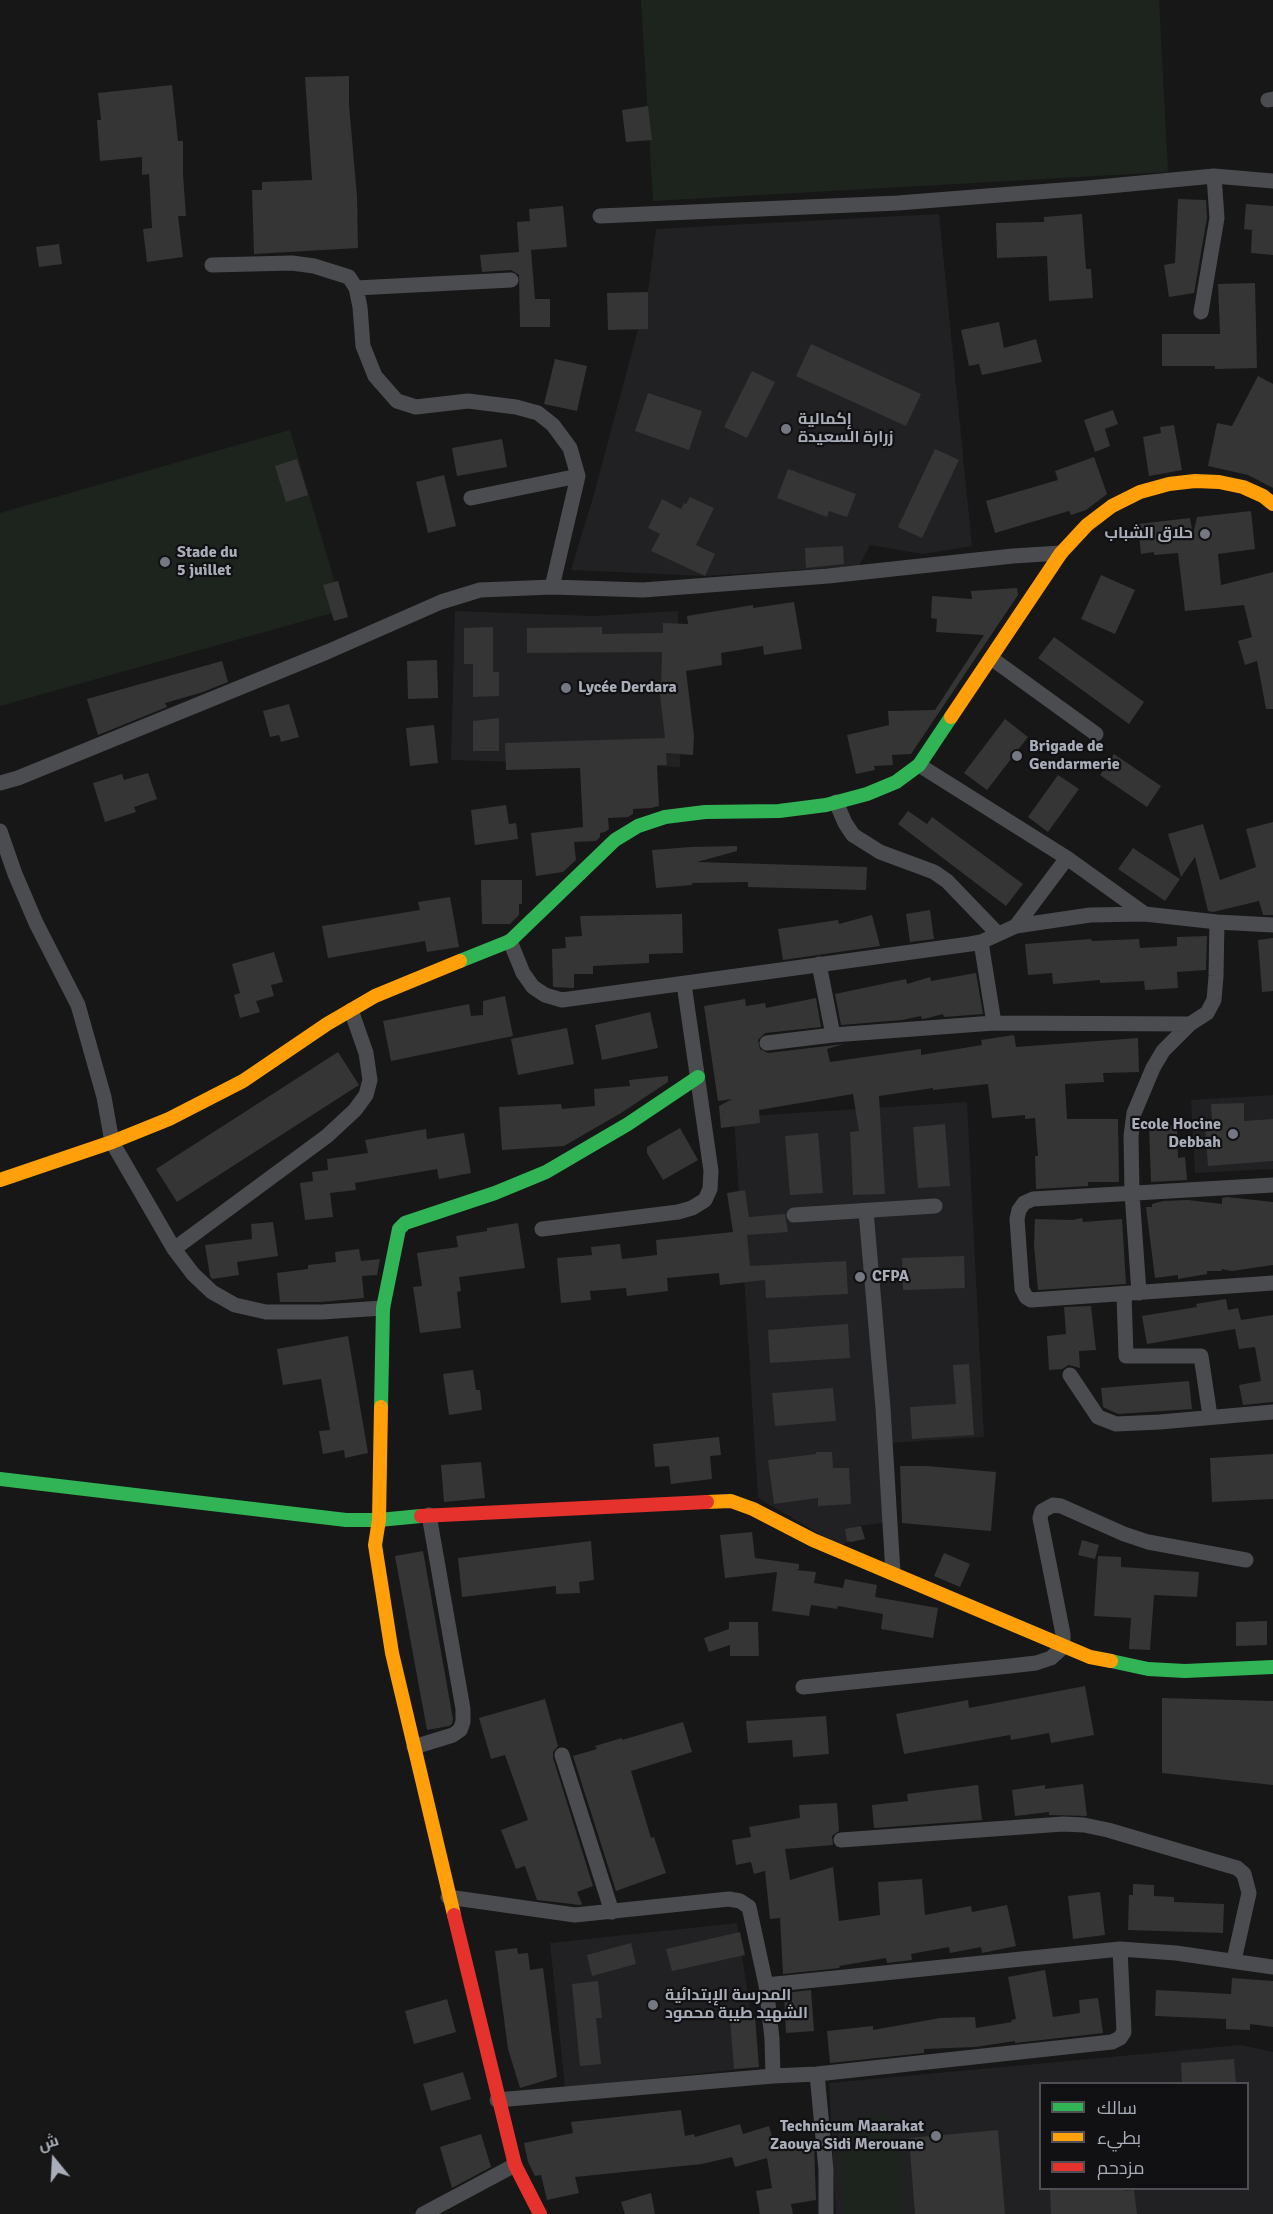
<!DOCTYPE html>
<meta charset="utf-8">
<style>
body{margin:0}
#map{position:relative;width:1273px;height:2214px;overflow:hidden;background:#171717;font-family:Signika,Cairo,sans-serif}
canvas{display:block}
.legend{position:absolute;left:1039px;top:2082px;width:210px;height:108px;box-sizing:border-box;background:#111113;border:2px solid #4d4f55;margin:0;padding:8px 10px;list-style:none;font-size:18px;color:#a8adb8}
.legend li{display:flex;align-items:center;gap:12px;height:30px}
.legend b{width:30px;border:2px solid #4d4f55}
.north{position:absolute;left:24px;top:2130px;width:60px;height:60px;-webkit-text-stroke:4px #111113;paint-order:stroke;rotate:342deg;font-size:16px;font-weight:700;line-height:24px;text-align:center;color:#a8adb8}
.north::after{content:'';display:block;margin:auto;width:21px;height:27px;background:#a8adb8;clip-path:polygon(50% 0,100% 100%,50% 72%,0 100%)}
</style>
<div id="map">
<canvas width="1273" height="2214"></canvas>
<ul class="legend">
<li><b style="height:8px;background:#30b455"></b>سالك</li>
<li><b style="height:8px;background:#ff9f0a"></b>بطيء</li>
<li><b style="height:8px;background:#e5322d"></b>مزدحم</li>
</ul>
<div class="north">ش</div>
</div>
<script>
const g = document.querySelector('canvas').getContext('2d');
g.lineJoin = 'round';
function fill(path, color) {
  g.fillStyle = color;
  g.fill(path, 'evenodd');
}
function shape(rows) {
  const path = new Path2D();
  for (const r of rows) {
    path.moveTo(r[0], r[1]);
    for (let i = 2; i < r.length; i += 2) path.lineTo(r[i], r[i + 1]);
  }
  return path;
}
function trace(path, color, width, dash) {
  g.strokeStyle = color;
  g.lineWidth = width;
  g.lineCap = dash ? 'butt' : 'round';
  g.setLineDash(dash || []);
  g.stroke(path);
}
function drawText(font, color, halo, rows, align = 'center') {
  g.font = font + ' Signika,Cairo,sans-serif';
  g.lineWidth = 4.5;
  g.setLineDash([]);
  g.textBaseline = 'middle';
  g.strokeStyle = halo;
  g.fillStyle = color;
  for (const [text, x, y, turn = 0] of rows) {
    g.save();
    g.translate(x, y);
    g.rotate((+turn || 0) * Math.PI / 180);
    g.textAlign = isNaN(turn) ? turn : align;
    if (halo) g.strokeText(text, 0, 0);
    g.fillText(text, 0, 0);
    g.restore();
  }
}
const built = shape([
 [939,214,972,546,923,554,870,545,859,566,705,576,571,570,594,494,648,292,656,229],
 [455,611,593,616,678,611,680,767,451,760],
 [1273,1095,1273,1169,1195,1173,1191,1100],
 [967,1102,984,1437,888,1443,890,1522,858,1526,855,1538,840,1546,758,1498,734,1117],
 [737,1923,759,2067,565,2088,550,1943],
 [1241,2045,1273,2052,1273,2214,836,2214,829,2083],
 [1040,2084,1248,2084,1248,2188,1040,2188]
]);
const green = shape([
 [641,0,1159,0,1168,172,653,201],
 [290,430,343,610,0,706,0,513],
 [890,2116,892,2144,898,2144,903,2214,844,2214,840,2147,852,2146,851,2119]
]);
const building = shape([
 [349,76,349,105,357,197,358,248,254,254,252,190,262,190,262,182,312,180,305,77],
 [172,85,178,141,183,141,183,174,186,216,178,216,183,257,147,262,143,229,152,228,149,174,142,175,142,157,100,161,97,120,101,120,98,93],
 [648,106,652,140,626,142,622,110],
 [1178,199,1206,200,1207,218,1194,293,1169,297,1164,265,1175,263],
 [1246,204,1273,206,1273,255,1251,253,1252,230,1244,229],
 [563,206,567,247,531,250,535,299,550,299,550,327,520,327,519,275,511,270,482,272,480,255,519,252,517,222,530,221,529,209],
 [1082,214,1086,269,1091,269,1093,298,1049,301,1047,256,997,258,996,223,1044,222,1044,217],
 [59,244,62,264,39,267,36,247],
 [1255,283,1257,368,1215,369,1215,366,1162,366,1162,334,1220,334,1218,284],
 [648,292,648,329,608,330,607,293],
 [999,322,1004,348,1036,339,1042,362,982,375,979,364,969,366,961,330],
 [811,344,921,394,906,426,796,376],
 [555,359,587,366,577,411,544,404],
 [752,371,775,382,747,438,724,427],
 [1258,376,1273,384,1273,488,1248,475,1208,466,1217,423,1232,426],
 [648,393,702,411,689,450,635,431],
 [1113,410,1118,424,1105,429,1110,446,1095,452,1084,420],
 [1174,425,1182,470,1149,476,1143,437,1161,433,1160,427],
 [502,439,507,467,457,476,452,448],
 [935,449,959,460,922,538,898,527],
 [1094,457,1107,494,1086,510,1071,515,1069,511,995,533,986,501,1058,480,1055,471],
 [297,459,308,495,286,502,275,466],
 [788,469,856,494,847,517,829,511,827,517,777,498],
 [444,475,456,526,428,533,416,482],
 [690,497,714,508,696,545,715,554,705,576,651,551,660,534,648,528,662,499,681,509,684,503,686,504],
 [1251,511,1255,549,1218,554,1221,585,1273,572,1273,709,1266,709,1257,661,1245,665,1238,641,1252,637,1244,605,1185,611,1178,553,1154,555,1154,552,1141,554,1138,524,1190,518,1193,535,1197,517],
 [843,546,844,564,806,568,805,548],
 [1101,575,1135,590,1115,634,1081,619],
 [338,581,348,617,334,621,323,585],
 [1017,588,1018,595,911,754,892,755,893,765,874,766,875,770,856,774,847,735,889,725,888,711,935,710,984,635,936,632,937,619,931,618,932,596,972,599,971,591],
 [794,602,802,649,764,655,763,646,721,653,722,665,686,671,694,736,693,755,666,753,667,765,657,765,659,806,651,808,633,809,633,814,628,817,608,818,609,829,605,832,600,833,600,837,596,841,574,842,576,860,563,872,536,876,531,833,583,827,580,768,506,770,505,743,665,738,659,687,661,687,662,652,527,653,527,628,602,627,602,634,663,633,663,623,688,624,687,616,753,605,753,608],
 [493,627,493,672,499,672,499,696,473,697,473,664,464,664,464,628],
 [1054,637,1144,702,1129,724,1038,658],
 [437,660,438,698,408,699,407,661],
 [222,661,228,682,203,692,165,703,167,707,98,735,87,699],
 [289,704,299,737,281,742,279,735,270,737,263,711],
 [499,718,499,751,473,751,473,721],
 [1005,719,1028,737,987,790,964,773],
 [434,725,438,763,410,766,406,728],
 [1114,754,1161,786,1147,807,1100,775],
 [148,773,157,799,134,807,136,812,105,822,93,783,122,774,124,780],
 [1058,775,1079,789,1048,832,1028,817],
 [506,805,509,824,516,823,518,839,475,845,471,810],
 [908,811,927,824,932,817,1023,884,1006,906,898,824],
 [1273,822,1273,915,1263,915,1259,901,1213,912,1208,911,1195,857,1181,877,1168,834,1203,824,1220,880,1256,867,1246,829],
 [737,846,737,851,697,862,867,867,866,890,748,887,748,882,692,883,692,885,656,888,652,850,691,847],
 [1133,848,1180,879,1165,901,1118,869],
 [481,880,522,880,522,904,519,904,519,915,510,924,482,924],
 [450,897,459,947,427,952,425,941,328,958,322,926,420,910,418,902],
 [930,910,934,939,910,942,906,914],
 [682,914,683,953,649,954,649,963,593,966,593,974,574,974,574,988,553,987,552,949,566,948,565,937,582,936,580,916],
 [872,915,880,946,783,960,778,929,838,920,839,924],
 [1207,936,1206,970,1177,972,1178,988,1145,990,1144,981,1100,983,1100,980,1053,984,1052,973,1028,975,1025,944,1091,939,1092,941,1139,939,1140,948,1177,946,1177,937],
 [1273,938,1273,991,1262,992,1258,940],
 [274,952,283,982,271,985,274,996,256,1001,260,1012,240,1018,234,995,240,993,232,964],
 [976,973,983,1014,944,1017,943,1014,928,1018,922,1019,921,1016,902,1020,841,1025,835,994,906,979,907,984,930,977,931,981],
 [505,996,513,1036,391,1061,383,1021,469,1004,471,1016,483,1015,483,1001],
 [816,998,821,1027,765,1033,758,1040,760,1049,768,1053,844,1044,827,1049,830,1062,921,1049,921,1055,982,1045,981,1040,1014,1035,1016,1047,1138,1038,1139,1072,1103,1073,1104,1082,1065,1084,1067,1119,1118,1119,1119,1182,1088,1182,1088,1186,1036,1189,1035,1156,1038,1156,1035,1118,1025,1119,1025,1115,992,1118,988,1084,933,1090,933,1088,879,1096,885,1194,853,1195,850,1132,859,1131,853,1094,759,1110,760,1123,721,1128,719,1106,732,1099,718,1101,704,1006,745,999,746,1006,765,1003,766,1008],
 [650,1012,658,1048,602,1060,595,1025],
 [567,1028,574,1064,518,1075,511,1039],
 [338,1052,359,1085,177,1202,156,1169],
 [668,1076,668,1082,621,1113,564,1146,502,1150,499,1107,561,1104,562,1109,595,1106,594,1089,630,1086,629,1080],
 [1244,1103,1244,1121,1273,1119,1273,1161,1208,1166,1205,1124,1212,1123,1211,1104],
 [945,1124,950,1186,918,1188,913,1127],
 [1177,1125,1178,1158,1185,1157,1187,1180,1151,1182,1149,1126],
 [680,1128,698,1160,663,1180,647,1153,647,1147],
 [426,1129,427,1139,464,1133,471,1173,439,1179,437,1169,355,1183,356,1190,330,1193,333,1217,305,1220,300,1183,313,1181,312,1172,328,1170,327,1159,368,1153,365,1140],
 [818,1133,823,1193,790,1195,785,1136],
 [745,1190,749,1217,785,1214,788,1232,747,1235,750,1266,846,1261,848,1294,766,1298,765,1280,720,1285,719,1273,667,1278,668,1291,627,1296,626,1288,590,1291,591,1300,561,1303,557,1258,592,1255,591,1247,620,1244,622,1259,657,1255,656,1240,733,1232,727,1193],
 [1227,1197,1273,1202,1273,1265,1232,1271,1221,1269,1222,1271,1207,1271,1207,1274,1178,1279,1178,1275,1155,1278,1146,1207,1152,1207,1152,1204,1163,1201,1188,1200,1222,1204,1222,1198],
 [1082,1218,1083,1222,1122,1219,1126,1284,1038,1290,1034,1246,1035,1219,1072,1220],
 [273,1222,278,1256,237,1262,239,1275,212,1279,210,1276,205,1245,252,1239,251,1224],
 [518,1223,525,1268,459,1277,461,1291,457,1292,461,1328,420,1333,413,1287,422,1286,417,1253,458,1247,456,1236,487,1231,487,1228],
 [359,1249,361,1261,380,1259,377,1275,362,1276,364,1298,321,1302,280,1302,277,1273,308,1269,308,1265,336,1262,335,1252],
 [964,1256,965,1288,903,1290,902,1258],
 [1226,1299,1228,1310,1238,1308,1241,1320,1273,1315,1273,1402,1243,1405,1239,1385,1261,1381,1255,1347,1239,1349,1235,1329,1147,1344,1142,1316,1197,1307,1196,1304],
 [1091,1306,1096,1350,1079,1351,1080,1368,1069,1365,1062,1369,1049,1370,1047,1336,1066,1334,1064,1307],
 [848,1324,850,1358,770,1363,768,1330],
 [348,1336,368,1453,345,1458,344,1450,323,1454,319,1431,330,1430,321,1379,283,1385,277,1349],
 [969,1364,974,1435,912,1439,910,1407,956,1404,953,1365],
 [473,1370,476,1390,480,1390,482,1410,449,1415,443,1374],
 [1189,1381,1192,1409,1118,1414,1103,1407,1101,1388],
 [833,1388,836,1421,775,1426,772,1393],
 [719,1437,721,1455,710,1456,712,1479,671,1484,669,1466,655,1467,653,1444],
 [816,1452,832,1452,833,1468,849,1468,851,1504,818,1506,818,1498,774,1504,768,1460,816,1454],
 [1273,1454,1273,1499,1212,1502,1210,1458],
 [481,1462,485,1498,444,1502,441,1465],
 [900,1466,927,1466,996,1472,991,1531,902,1523],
 [861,1526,865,1539,851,1542,847,1541,845,1529],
 [752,1532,755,1558,799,1564,799,1569,796,1570,816,1572,814,1583,843,1588,845,1579,877,1585,875,1597,938,1608,933,1638,881,1629,883,1614,838,1606,837,1609,811,1605,809,1616,772,1611,777,1572,725,1578,720,1535],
 [1082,1540,1099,1545,1095,1559,1078,1555],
 [591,1541,594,1580,579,1582,580,1593,556,1594,556,1586,462,1597,458,1558],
 [423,1551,453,1719,452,1724,449,1726,427,1730,395,1556],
 [944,1553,970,1564,960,1587,934,1576],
 [1098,1556,1121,1557,1121,1567,1199,1572,1197,1597,1154,1595,1150,1650,1129,1649,1131,1618,1094,1616],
 [1267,1621,1267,1645,1236,1646,1236,1622],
 [729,1622,758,1622,759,1656,730,1656,730,1645,709,1652,704,1638,729,1629],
 [1085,1686,1094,1735,1051,1743,1049,1733,1011,1740,1010,1735,904,1754,896,1714,968,1700,969,1708],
 [1162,1698,1273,1701,1273,1785,1162,1773],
 [545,1699,558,1746,553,1752,553,1758,593,1886,577,1892,582,1904,580,1905,537,1900,525,1866,516,1869,501,1830,528,1820,505,1755,491,1759,479,1718],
 [826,1716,829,1754,793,1757,792,1740,748,1743,746,1721],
 [683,1722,692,1752,631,1771,651,1838,654,1837,666,1873,616,1891,573,1756,597,1749,595,1746,622,1738,622,1740],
 [1083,1784,1087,1816,1049,1815,1049,1812,1015,1816,1012,1790,1045,1785,1045,1789],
 [978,1785,982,1820,874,1828,872,1805,908,1801,907,1794],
 [837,1803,839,1831,832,1836,833,1845,785,1849,790,1880,833,1867,839,1921,880,1915,878,1882,922,1879,925,1915,971,1906,972,1912,1007,1905,1016,1946,982,1953,981,1947,950,1953,949,1947,911,1954,912,1960,887,1963,886,1958,839,1966,840,1968,783,1974,780,1918,770,1919,765,1871,754,1874,751,1862,736,1865,732,1840,751,1837,749,1827,800,1818,799,1805],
 [1133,1884,1154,1885,1154,1896,1174,1897,1174,1902,1224,1904,1223,1933,1128,1930,1129,1895,1133,1895],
 [1100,1892,1105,1935,1073,1939,1068,1896],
 [740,1932,745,1955,672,1971,666,1949],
 [631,1943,636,1964,592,1976,587,1955],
 [517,1948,518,1954,528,1953,530,1970,543,1968,557,2077,520,2088,508,2049,495,1951],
 [1045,1970,1053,2017,1080,2013,1079,2000,1098,1998,1103,2033,1015,2043,1015,2041,975,2047,924,2049,924,2053,830,2063,827,2031,873,2026,873,2030,940,2018,975,2017,976,2028,1012,2022,1011,2020,1016,2019,1008,1977],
 [1232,1978,1273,1981,1273,2027,1250,2024,1250,2030,1226,2029,1226,2019,1155,2016,1156,1990,1231,1994],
 [598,1981,602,2018,596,2018,601,2064,580,2066,572,1984],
 [811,1990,814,2031,786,2033,784,1993],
 [447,1999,456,2032,414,2044,405,2011],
 [755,2017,759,2067,734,2069,730,2019],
 [1234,2059,1236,2084,1182,2084,1181,2063],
 [463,2072,471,2099,431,2111,423,2084],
 [681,2110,685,2136,694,2134,695,2137,740,2124,743,2134,769,2126,776,2151,814,2144,816,2200,791,2204,793,2214,760,2214,756,2191,772,2188,767,2158,735,2167,732,2157,702,2164,575,2177,579,2193,547,2200,541,2175,535,2176,528,2162,524,2143,573,2133,571,2122],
 [998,2130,1005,2214,915,2214,909,2138],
 [481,2134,491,2167,452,2188,440,2147],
 [1124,2188,1124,2191,1134,2190,1137,2214,1051,2214,1050,2189],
 [651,2193,655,2214,625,2214,621,2202]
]);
const street = shape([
 [1268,100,1273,99],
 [600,216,898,203,1088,188,1214,176,1273,181],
 [212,265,292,263,314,266,349,277,356,288,360,307,363,346,375,376,397,401,416,407,468,401,516,407,538,413,553,425,570,448,578,476,552,587],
 [356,288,511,280],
 [1201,312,1217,218,1214,176],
 [471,498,578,476],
 [991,658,1096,734],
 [919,765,1067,858,1145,914],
 [0,783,18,778,327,652,441,602,480,590,552,587,643,590,828,576,1013,556,1061,553],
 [836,802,845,823,853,835,880,852,934,872,947,881,998,934],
 [0,831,15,874,36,923,78,1005,104,1097,112,1142,174,1249,193,1274,212,1292,235,1305,266,1312,322,1312,383,1308],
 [1016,926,1067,858],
 [510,941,523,973,533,987,545,995,562,1000,970,944,981,942,1016,926,1090,915,1145,914,1217,922,1273,925],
 [981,942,994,1023],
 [819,964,833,1035],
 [767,1043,833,1035,994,1023,1190,1024],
 [1273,1185,1033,1199,1024,1203,1019,1210,1017,1219,1022,1289,1026,1297,1031,1300,1273,1283],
 [866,1211,883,1408,893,1573],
 [794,1215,935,1206],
 [542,1229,678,1212,692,1208,705,1200,710,1189,711,1171,684,984],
 [174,1249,327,1136,355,1110,366,1095,370,1080,366,1053,351,1010],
 [1139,1293,1132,1193,1131,1136,1134,1113,1153,1068,1163,1051,1190,1024,1207,1013,1214,1000,1216,976,1217,922],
 [1124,1294,1126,1356,1201,1356,1210,1416],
 [1070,1375,1098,1417,1116,1424,1160,1422,1273,1412],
 [803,1687,1010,1666,1036,1663,1051,1658,1063,1647,1063,1634,1040,1518,1042,1511,1053,1505,1061,1506,1124,1534,1148,1542,1246,1560],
 [414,1747,453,1735,460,1730,463,1722,463,1709,429,1515],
 [562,1755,612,1912],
 [841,1840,1063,1824,1084,1825,1108,1830,1237,1868,1244,1874,1249,1893,1234,1960],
 [448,1897,575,1915,729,1899,740,1901,749,1907,766,1985,772,2039,773,2076,497,2100],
 [766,1985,1120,1949,1176,1953,1273,1967],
 [817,2074,826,2170,826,2214],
 [773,2076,817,2074,1112,2042,1120,2038,1124,2032,1120,1949],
 [423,2214,515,2165]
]);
const fast = shape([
 [460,961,510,941,615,840,638,826,665,817,705,812,779,811,826,805,867,794,896,782,919,765,951,717],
 [381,1407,383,1308,399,1229,405,1223,495,1193,546,1172,628,1124,698,1077],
 [0,1479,346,1520,379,1520,421,1516],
 [1111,1661,1148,1669,1185,1671,1273,1667]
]);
const slow = shape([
 [951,717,1061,553,1087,525,1112,506,1140,492,1169,484,1195,481,1219,482,1243,487,1263,496,1273,504],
 [0,1180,112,1142,169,1119,243,1081,327,1024,375,996,460,961],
 [381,1407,379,1520,375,1545,392,1653,454,1915],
 [707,1502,731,1501,753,1509,813,1540,1090,1657,1111,1661]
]);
const jam = shape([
 [421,1516,707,1502],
 [454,1915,515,2165,540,2214]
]);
const markers = [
 [786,429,6,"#757880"],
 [1205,534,6,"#757880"],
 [165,562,6,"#757880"],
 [566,688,6,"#757880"],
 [1017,756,6,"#757880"],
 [1233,1134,6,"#757880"],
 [860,1277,6,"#757880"],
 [653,2005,6,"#757880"],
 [936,2136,6,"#757880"]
];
const poiNames = [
 ["إكمالية",798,420],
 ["زرارة السعيدة",798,438],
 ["حلاق الشباب",1193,534,"right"],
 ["Stade du",177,553],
 ["5 juillet",177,571],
 ["Lycée Derdara",578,688],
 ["Brigade de",1029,747],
 ["Gendarmerie",1029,765],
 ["Ecole Hocine",1221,1125,"right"],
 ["Debbah",1221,1143,"right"],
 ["CFPA",872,1277],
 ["المدرسة الإبتدائية",665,1996],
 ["الشهيد طيبة محمود",665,2014],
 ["Technicum Maarakat",924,2127,"right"],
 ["Zaouya Sidi Merouane",924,2145,"right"]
];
fill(built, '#212123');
fill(green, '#1d241e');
fill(building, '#353536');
trace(street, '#4b4c50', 15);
trace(fast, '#30b455', 14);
trace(slow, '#ff9f0a', 14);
trace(jam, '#e5322d', 14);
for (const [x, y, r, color] of markers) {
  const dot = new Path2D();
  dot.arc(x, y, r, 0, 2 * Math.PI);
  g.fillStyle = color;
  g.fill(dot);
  trace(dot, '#111113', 2);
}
drawText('bold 16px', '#a8adb8', '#111113', poiNames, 'left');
</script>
